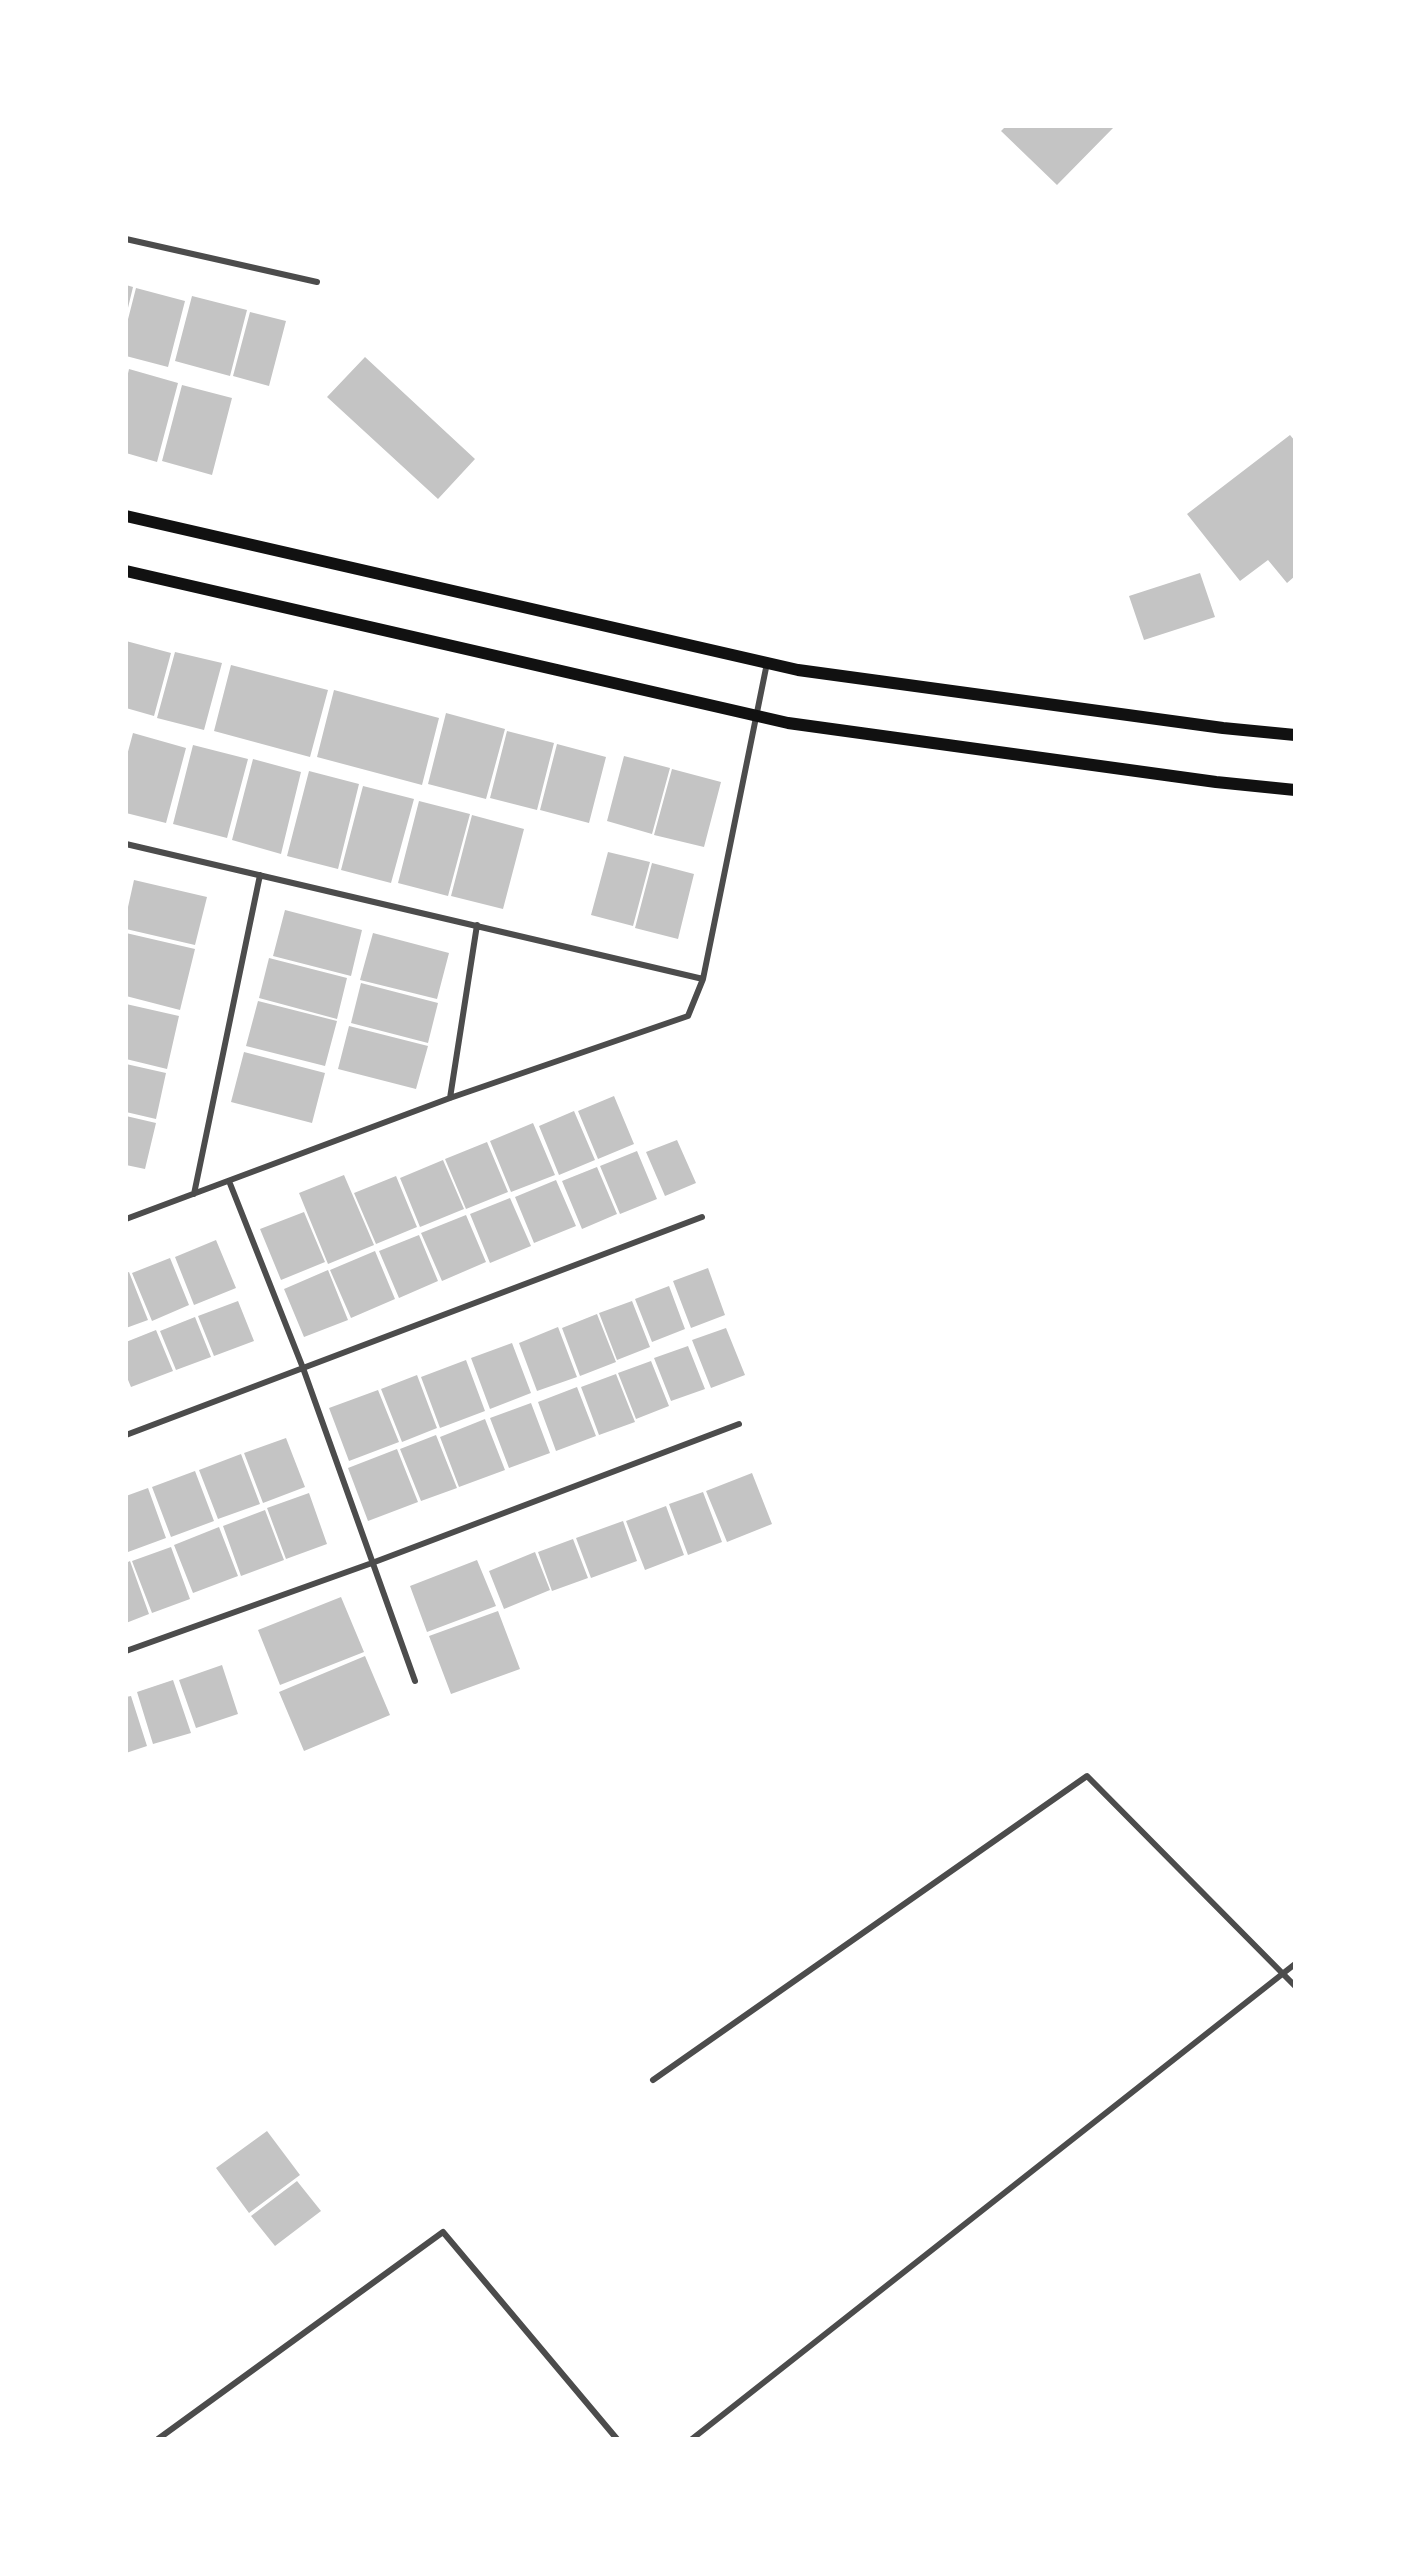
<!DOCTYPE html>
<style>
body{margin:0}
#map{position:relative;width:1421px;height:2565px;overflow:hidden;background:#fff;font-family:Barlow,sans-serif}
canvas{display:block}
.frame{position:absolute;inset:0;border:128px solid #fff;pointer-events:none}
</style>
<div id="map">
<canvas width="1421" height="2565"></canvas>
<div class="frame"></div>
</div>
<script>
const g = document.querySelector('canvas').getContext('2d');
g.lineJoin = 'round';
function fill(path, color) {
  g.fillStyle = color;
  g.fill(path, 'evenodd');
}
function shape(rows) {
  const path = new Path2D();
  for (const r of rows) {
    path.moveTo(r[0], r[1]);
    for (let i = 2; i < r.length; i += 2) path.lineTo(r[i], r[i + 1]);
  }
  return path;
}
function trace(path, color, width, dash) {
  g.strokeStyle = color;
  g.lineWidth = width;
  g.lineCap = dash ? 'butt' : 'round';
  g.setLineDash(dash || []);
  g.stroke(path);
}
const building = shape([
 [1006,126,1115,126,1057,185,1001,131],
 [126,285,133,287,127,312,126,312],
 [136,288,185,301,168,367,126,356,126,327],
 [192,296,247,310,230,376,175,361],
 [250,312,286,321,269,386,233,376],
 [365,357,475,459,438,499,327,397],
 [129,369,178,383,157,462,126,453,126,382],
 [182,385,232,398,212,475,162,461],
 [1290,435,1295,441,1295,576,1287,583,1268,560,1240,581,1187,514],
 [1200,573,1215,617,1144,640,1129,596],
 [126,641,171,653,154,716,126,708],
 [175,652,222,663,204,730,157,718],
 [231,665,328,690,310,757,214,731],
 [334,690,439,718,422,785,317,757],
 [446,713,505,729,486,799,428,784],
 [507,731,554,743,537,810,490,798],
 [133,733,186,748,166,823,126,813,126,759],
 [557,744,606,757,589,823,540,810],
 [193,745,248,759,227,838,173,824],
 [624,756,670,768,652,834,607,821],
 [253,759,301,772,281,854,232,840],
 [672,769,721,782,704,847,654,835],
 [309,771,359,784,338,869,287,856],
 [363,786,414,799,391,883,341,870],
 [419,801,470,814,448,896,398,883],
 [472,815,524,829,503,909,451,896],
 [608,852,650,862,633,926,591,915],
 [652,863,694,874,678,939,635,928],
 [134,880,207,897,195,945,126,929,126,916],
 [285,910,362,930,351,976,273,956],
 [126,933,195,949,180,1010,126,996],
 [373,933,449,953,437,999,360,980],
 [269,958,347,978,337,1019,259,998],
 [361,983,438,1003,428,1043,351,1023],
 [258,1001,337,1021,325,1066,246,1046],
 [126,1004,179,1016,167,1069,126,1059],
 [349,1026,428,1046,416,1089,338,1069],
 [244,1052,325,1073,312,1123,231,1102],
 [126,1064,166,1073,156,1119,126,1112],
 [614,1096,634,1144,598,1159,578,1111],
 [574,1111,595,1160,559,1175,539,1126],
 [126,1116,156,1123,145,1169,126,1165],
 [533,1123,555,1175,511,1192,490,1141],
 [677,1140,696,1183,665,1196,646,1152],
 [487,1142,508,1192,466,1209,445,1159],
 [637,1151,657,1199,620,1214,600,1166],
 [443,1160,464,1209,420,1227,400,1178],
 [597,1167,617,1214,582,1229,562,1181],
 [344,1175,374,1245,328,1264,299,1193],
 [396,1176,417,1227,376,1244,354,1193],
 [556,1180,576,1226,534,1243,515,1197],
 [510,1198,531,1246,490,1263,470,1214],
 [304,1212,325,1262,281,1280,260,1229],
 [466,1215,486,1262,442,1281,421,1233],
 [419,1235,438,1281,399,1298,379,1251],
 [216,1240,236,1288,194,1305,175,1257],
 [375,1251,395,1299,351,1318,330,1270],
 [170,1258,189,1305,152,1321,132,1273],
 [708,1268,725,1315,691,1328,673,1281],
 [328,1270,348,1320,304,1337,284,1289],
 [129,1272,148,1320,126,1328,126,1273],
 [669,1286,685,1329,652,1342,635,1299],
 [238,1301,254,1341,214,1356,198,1316],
 [632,1301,650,1347,617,1360,599,1313],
 [597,1314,616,1362,580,1376,562,1328],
 [195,1317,211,1357,176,1370,160,1331],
 [558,1327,577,1377,537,1391,519,1343],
 [726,1328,745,1375,711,1388,692,1340],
 [156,1330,173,1371,131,1387,126,1375,126,1342],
 [512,1343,531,1393,490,1409,471,1358],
 [688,1346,705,1389,671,1401,654,1358],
 [466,1360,485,1411,440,1428,421,1377],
 [651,1361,669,1406,636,1419,618,1373],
 [616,1374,635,1422,599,1435,581,1387],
 [417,1375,437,1428,402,1442,381,1389],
 [577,1387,596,1436,556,1451,538,1402],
 [378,1390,399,1442,349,1461,329,1408],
 [531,1403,550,1453,509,1468,490,1418],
 [485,1419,505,1470,459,1487,440,1437],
 [436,1435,457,1488,421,1501,400,1449],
 [286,1438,305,1487,263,1503,244,1453],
 [397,1449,418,1502,368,1521,348,1468],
 [241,1454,260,1504,218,1519,199,1470],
 [195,1471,214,1521,171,1537,152,1487],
 [752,1473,772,1524,727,1542,706,1491],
 [148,1488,166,1538,128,1552,126,1496],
 [703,1492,722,1542,688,1555,669,1504],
 [309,1493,327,1544,286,1559,267,1508],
 [666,1506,684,1555,645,1570,626,1521],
 [265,1510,284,1560,241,1576,223,1526],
 [623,1521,637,1561,591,1578,576,1538],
 [219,1527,238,1576,193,1593,174,1545],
 [573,1539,588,1578,552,1591,538,1552],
 [171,1547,190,1599,152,1613,132,1561],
 [535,1552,550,1590,504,1609,489,1571],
 [477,1560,496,1606,427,1632,410,1586],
 [130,1561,149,1614,126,1623,126,1563],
 [341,1597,364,1652,280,1685,258,1630],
 [498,1611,520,1669,451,1694,429,1636],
 [365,1656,390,1715,304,1751,279,1692],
 [222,1665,238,1714,196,1728,179,1680],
 [173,1680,191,1733,153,1744,137,1692],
 [131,1696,147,1746,126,1753,126,1697],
 [267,2131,300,2175,249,2213,216,2168],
 [297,2181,321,2211,275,2246,251,2216]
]);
const minor = shape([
 [126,239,317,282],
 [126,844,703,979],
 [450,1098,477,925],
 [229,1181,303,1368,415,1681],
 [194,1194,260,875],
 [126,1219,450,1098,688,1016,703,979,767,663],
 [126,1435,702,1217],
 [126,1651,372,1563,739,1424],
 [653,2080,1087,1776,1295,1986],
 [158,2439,443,2232,617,2439],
 [692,2439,1295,1964]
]);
const secondary = shape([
 [126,516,798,670,1223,728,1295,735],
 [126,571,788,723,1216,782,1295,790]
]);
fill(building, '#c4c4c4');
trace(minor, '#4c4c4c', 6);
trace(secondary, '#111', 12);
</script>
